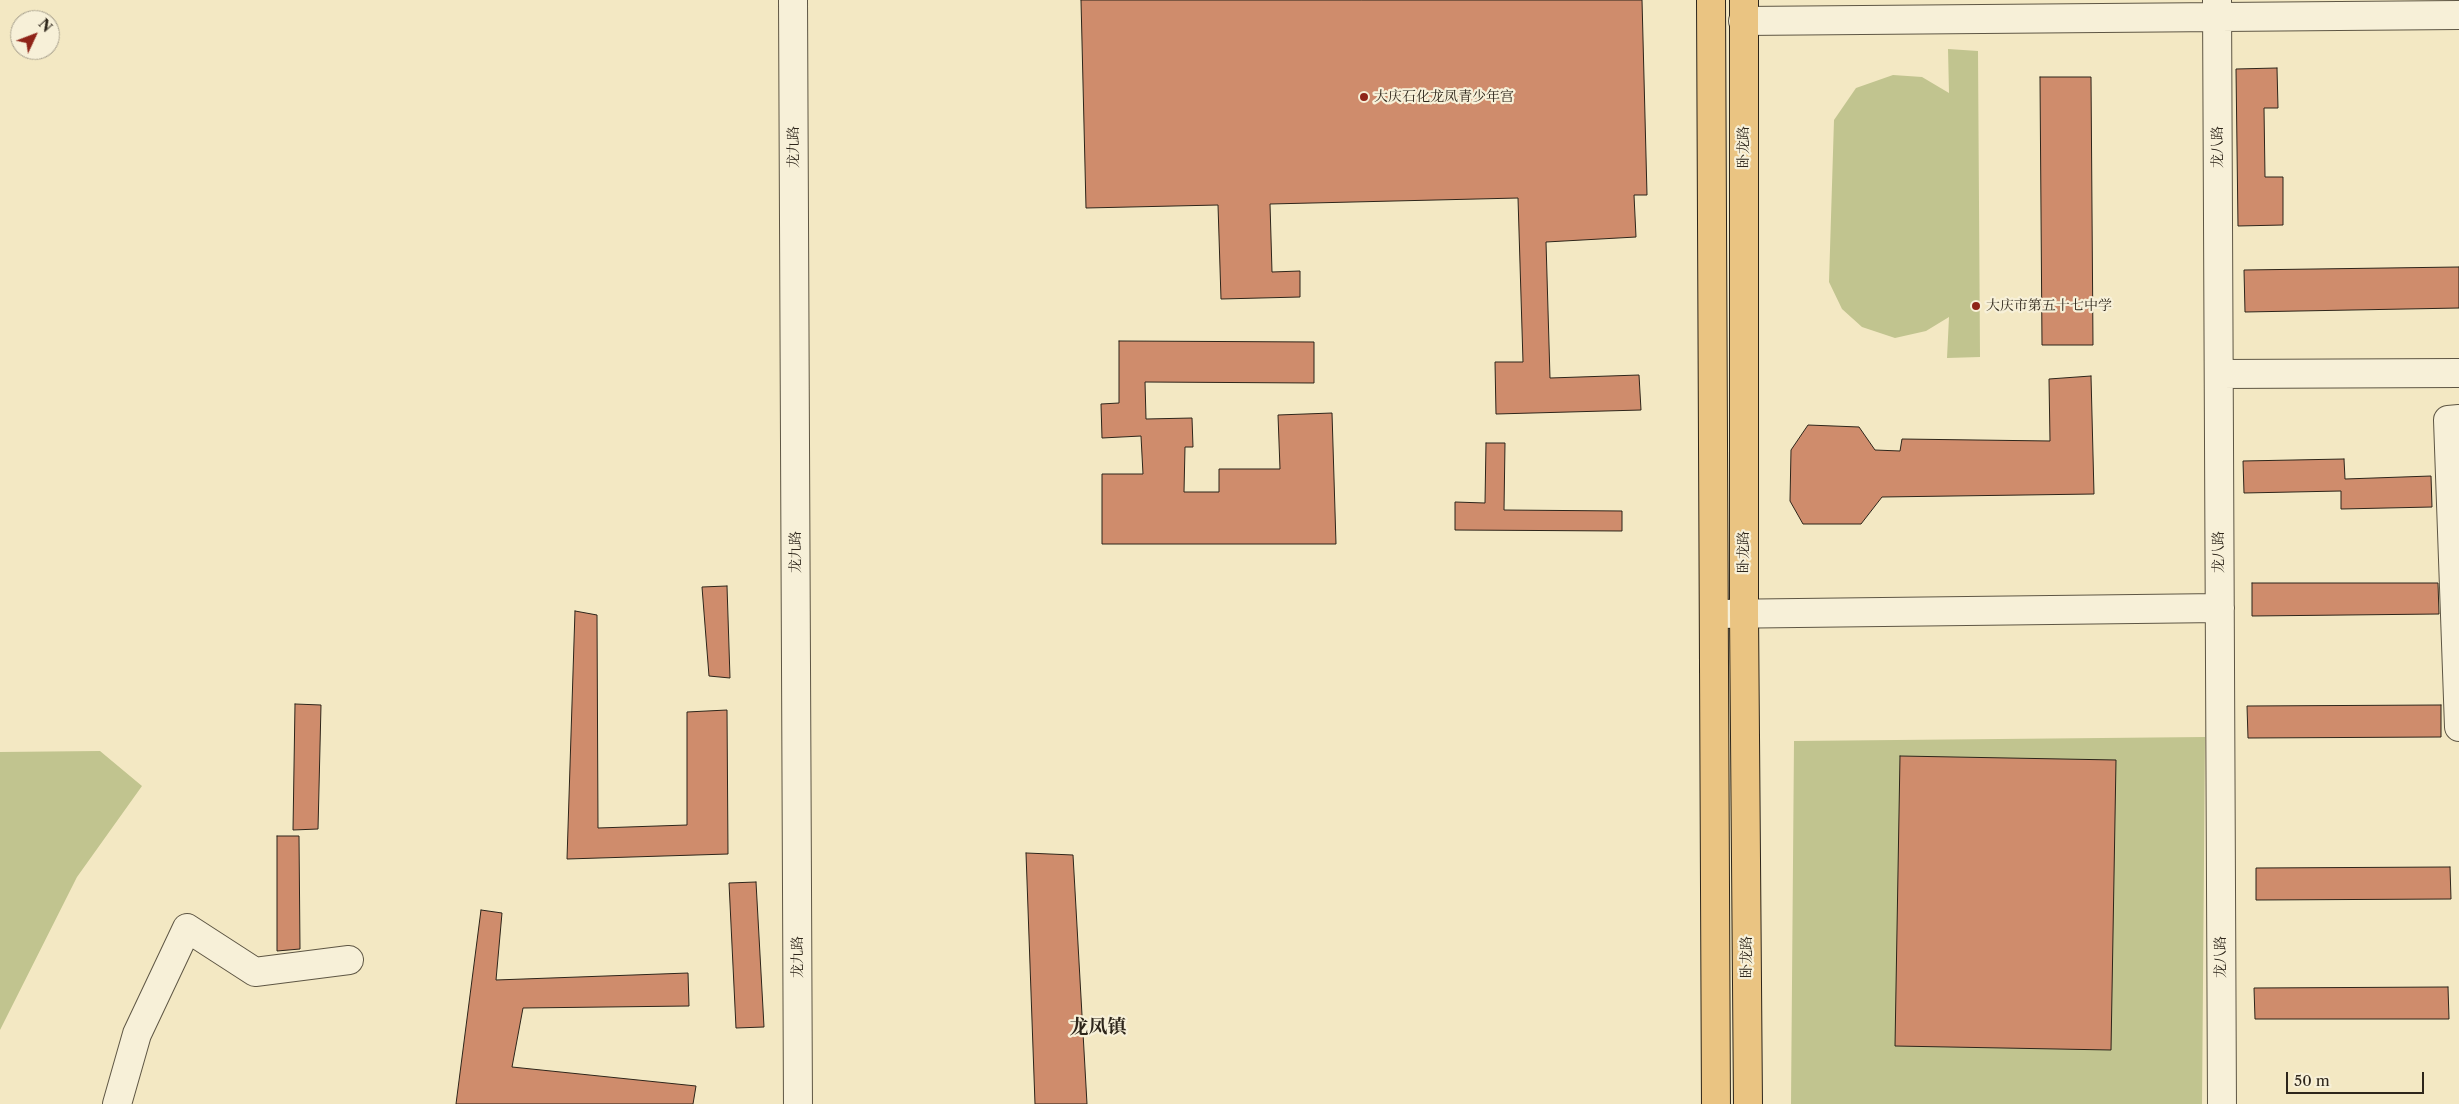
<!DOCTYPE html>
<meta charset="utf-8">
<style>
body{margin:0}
#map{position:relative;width:2459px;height:1104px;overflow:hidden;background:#f3e8c3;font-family:"Libre Caslon Text",serif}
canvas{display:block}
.north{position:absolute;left:10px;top:10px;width:50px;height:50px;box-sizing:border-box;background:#f7f0d8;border:1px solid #a69f8c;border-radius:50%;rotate:47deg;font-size:14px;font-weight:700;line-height:20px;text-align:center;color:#2d251a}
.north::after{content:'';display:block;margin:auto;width:18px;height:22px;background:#8f2418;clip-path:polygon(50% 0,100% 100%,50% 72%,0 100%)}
.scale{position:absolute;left:2286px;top:1072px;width:138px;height:22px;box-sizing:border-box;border:2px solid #2d251a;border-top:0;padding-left:6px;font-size:15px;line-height:18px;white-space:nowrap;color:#2d251a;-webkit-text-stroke:4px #f7f0d8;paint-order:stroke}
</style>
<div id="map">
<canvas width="2459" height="1104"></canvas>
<div class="north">N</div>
<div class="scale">50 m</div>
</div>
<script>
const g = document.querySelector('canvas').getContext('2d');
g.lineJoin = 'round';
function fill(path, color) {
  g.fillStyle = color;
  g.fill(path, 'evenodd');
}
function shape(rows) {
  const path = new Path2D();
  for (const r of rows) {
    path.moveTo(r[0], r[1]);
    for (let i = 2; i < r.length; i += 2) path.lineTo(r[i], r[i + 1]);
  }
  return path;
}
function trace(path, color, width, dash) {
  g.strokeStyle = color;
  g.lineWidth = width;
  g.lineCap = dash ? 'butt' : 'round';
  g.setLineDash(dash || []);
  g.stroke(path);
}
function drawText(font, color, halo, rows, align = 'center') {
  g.font = font + ' "Libre Caslon Text","Noto Serif SC",serif';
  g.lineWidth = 4.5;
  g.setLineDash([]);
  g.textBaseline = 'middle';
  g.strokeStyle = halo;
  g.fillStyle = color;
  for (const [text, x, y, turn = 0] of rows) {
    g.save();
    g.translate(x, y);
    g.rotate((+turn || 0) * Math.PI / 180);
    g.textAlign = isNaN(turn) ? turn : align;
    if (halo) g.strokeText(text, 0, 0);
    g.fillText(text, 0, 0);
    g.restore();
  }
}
const green = shape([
 [1948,49,1978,51,1980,357,1947,358,1949,317,1926,331,1895,338,1862,327,1842,309,1829,282,1834,120,1856,88,1893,75,1922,77,1949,93],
 [2205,737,2202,1104,1791,1104,1794,741],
 [100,751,142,786,77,877,0,1030,0,752]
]);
const building = shape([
 [1081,0,1642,0,1647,195,1634,195,1636,237,1546,242,1550,378,1639,375,1641,410,1496,414,1495,362,1523,362,1518,198,1270,204,1272,272,1300,271,1300,297,1221,299,1218,205,1086,208,1081,0],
 [2277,68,2278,108,2264,108,2265,177,2283,177,2283,225,2238,226,2236,69,2277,68],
 [2040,77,2091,77,2093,345,2042,345,2040,77],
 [2459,267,2459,308,2245,312,2244,270,2459,267],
 [1119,341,1314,342,1314,383,1145,382,1146,419,1192,418,1193,447,1185,447,1184,492,1219,492,1219,469,1280,469,1278,415,1332,413,1336,544,1102,544,1102,474,1143,474,1141,436,1102,438,1101,404,1119,403,1119,341],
 [2091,376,2094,494,1882,497,1861,524,1803,524,1790,501,1791,450,1808,425,1859,427,1875,450,1900,451,1902,439,2050,441,2049,379,2091,376],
 [1486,443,1505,443,1504,510,1622,511,1622,531,1455,530,1455,502,1485,503,1486,443],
 [2344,459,2345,479,2431,476,2432,507,2341,509,2341,491,2244,493,2243,461,2344,459],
 [2252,583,2438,583,2439,614,2252,616,2252,583],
 [727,586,730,678,709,676,702,587,727,586],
 [575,611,597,615,598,828,687,825,687,712,727,710,728,854,567,859,575,611],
 [295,704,321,705,318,829,293,830,295,704],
 [2441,705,2441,737,2248,738,2247,706,2441,705],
 [1900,756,2116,760,2111,1050,1895,1046,1900,756],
 [277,836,299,836,300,949,277,951,277,836],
 [1026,853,1073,855,1087,1104,1035,1104,1026,853],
 [2450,867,2451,899,2256,900,2256,868,2450,867],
 [756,882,764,1027,736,1028,729,883,756,882],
 [481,910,502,913,496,980,688,973,689,1006,523,1008,512,1067,696,1086,693,1104,456,1104,481,910],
 [2448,987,2449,1019,2255,1019,2254,988,2448,987]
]);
const minor = shape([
 [793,0,798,1104],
 [2217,0,2222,1104],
 [1743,21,2459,15],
 [2219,374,2459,373],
 [2459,419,2448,420,2459,727],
 [1714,614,2220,608],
 [117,1104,137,1034,187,928,255,972,349,960]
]);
const major = shape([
 [1711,0,1716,1104],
 [1744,0,1744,614,1748,1104]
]);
const markers = [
 [1364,97,5,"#8f2418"],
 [1976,306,5,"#8f2418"]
];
const poiNames = [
 ["大庆石化龙凤青少年宫",1374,97],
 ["大庆市第五十七中学",1986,306]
];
const streetNames = [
 ["龙九路",794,147,-90],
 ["卧龙路",1744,147,-90],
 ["龙八路",2218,147,-90],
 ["龙九路",796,552,-90],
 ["卧龙路",1744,552,-90],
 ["龙八路",2219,552,-90],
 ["龙九路",798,957,-90],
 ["卧龙路",1747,957,-90],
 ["龙八路",2221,957,-90]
];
const districtNames = [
 ["龙凤镇",1098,1028]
];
fill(green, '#c1c48f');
fill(building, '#cf8c6c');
trace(building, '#2d251a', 1);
trace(minor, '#5e5644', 30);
trace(major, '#2d251a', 30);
trace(minor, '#f7f0d8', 28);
trace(major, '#eac482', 28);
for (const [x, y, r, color] of markers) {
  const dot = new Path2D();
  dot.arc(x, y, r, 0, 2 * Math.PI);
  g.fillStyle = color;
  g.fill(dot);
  trace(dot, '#f7f0d8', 2);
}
drawText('14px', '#2d251a', '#f7f0d8', poiNames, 'left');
drawText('14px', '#2d251a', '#f7f0d8', streetNames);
drawText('bold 19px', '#2d251a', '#f7f0d8', districtNames);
</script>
